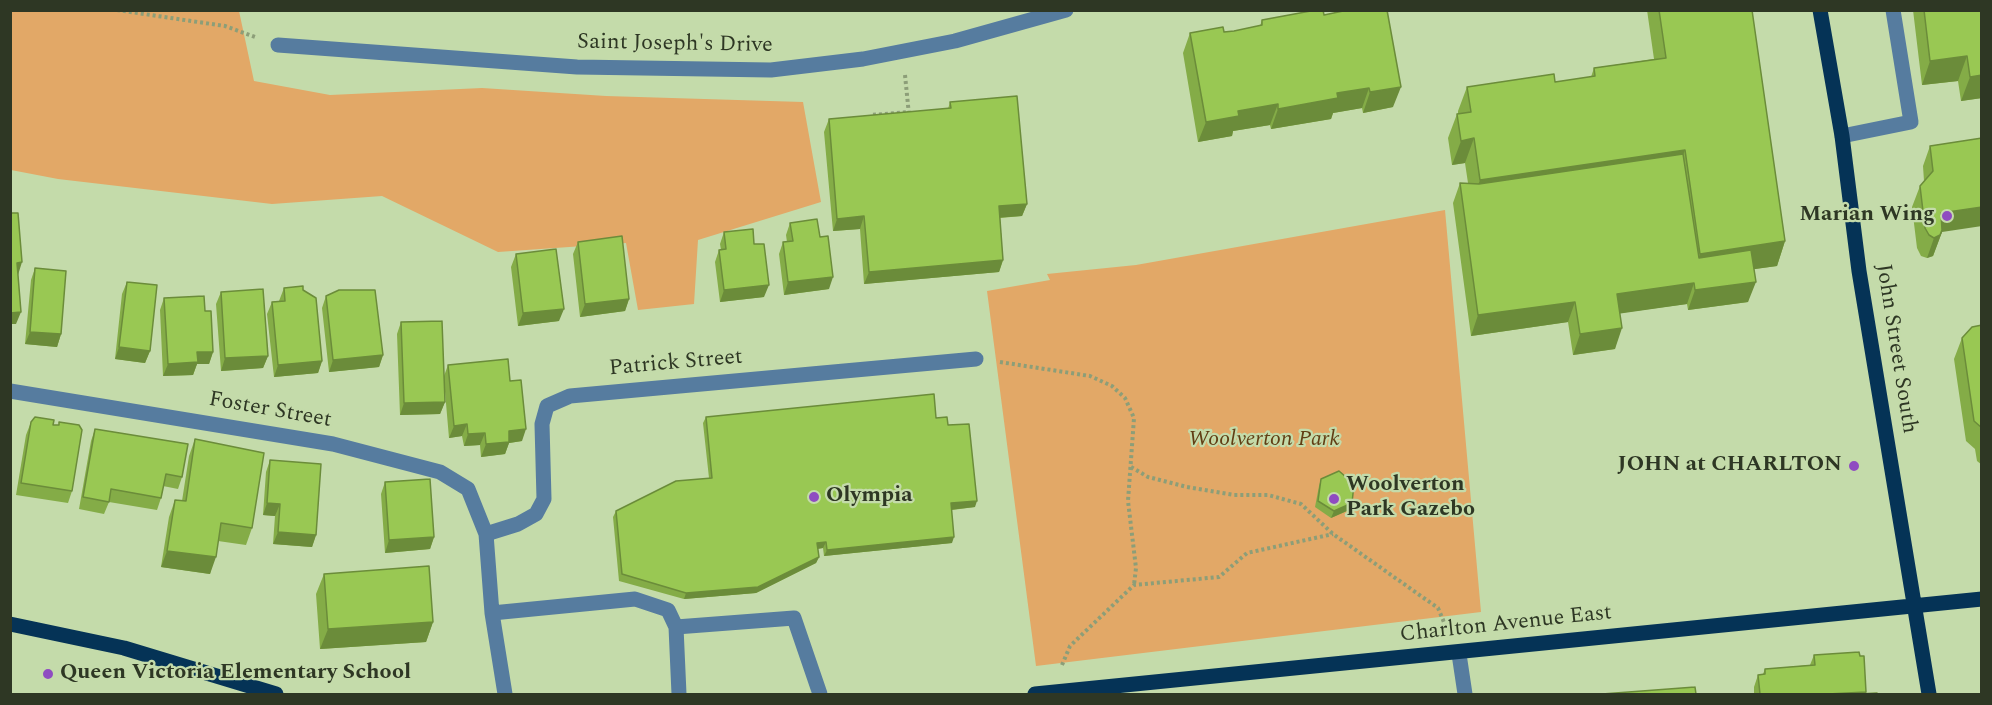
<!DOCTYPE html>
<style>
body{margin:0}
#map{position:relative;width:1992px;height:705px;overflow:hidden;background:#c4dbaa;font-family:Spectral,serif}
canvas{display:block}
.frame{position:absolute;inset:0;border:12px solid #2e3724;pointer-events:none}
</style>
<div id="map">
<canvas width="1992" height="705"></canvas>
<div class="frame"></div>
</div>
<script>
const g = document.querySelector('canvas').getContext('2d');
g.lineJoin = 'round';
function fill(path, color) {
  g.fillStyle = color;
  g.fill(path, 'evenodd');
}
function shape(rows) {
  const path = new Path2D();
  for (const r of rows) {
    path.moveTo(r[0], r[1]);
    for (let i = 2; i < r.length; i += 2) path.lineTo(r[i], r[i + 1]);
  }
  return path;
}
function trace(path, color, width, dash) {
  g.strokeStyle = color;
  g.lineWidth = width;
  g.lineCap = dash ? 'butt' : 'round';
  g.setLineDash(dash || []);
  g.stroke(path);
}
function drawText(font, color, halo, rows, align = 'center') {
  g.font = font + ' Spectral,serif';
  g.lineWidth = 4.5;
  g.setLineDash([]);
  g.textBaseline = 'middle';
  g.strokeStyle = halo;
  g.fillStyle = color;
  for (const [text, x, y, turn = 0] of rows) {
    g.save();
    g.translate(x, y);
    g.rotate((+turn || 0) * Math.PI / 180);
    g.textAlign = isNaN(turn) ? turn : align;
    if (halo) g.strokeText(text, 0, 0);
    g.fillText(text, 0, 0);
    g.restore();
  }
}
const green = shape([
 [10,11,239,11,254,81,330,95,482,88,606,96,803,102,821,202,698,240,694,304,638,310,626,243,498,252,382,196,272,204,58,179,11,170],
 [1445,210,1481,612,1036,666,987,291,1050,280,1047,274,1136,265]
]);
const path = shape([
 [117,10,225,26,255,37],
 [905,75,909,115],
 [871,119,871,115,909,112],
 [1000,362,1090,376,1112,386,1125,398,1134,418,1128,501,1136,568,1134,585],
 [1131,467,1148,477,1187,487,1234,495,1268,495,1301,504,1333,534,1438,608,1446,627],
 [1062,665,1070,646,1134,585,1219,577,1247,553,1333,534]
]);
const minor = shape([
 [278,45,577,67,771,70,863,59,955,41,1066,10],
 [1842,136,1911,122,1893,10],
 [10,391,333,444,440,472,468,489,486,534,492,613,505,694],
 [486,534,518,524,536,514,544,499,542,424,547,406,570,396,976,359],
 [492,613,635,599,668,610,676,627,679,694],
 [676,627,794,618,820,694],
 [1459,654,1465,694]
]);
const major = shape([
 [1820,10,1842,136,1859,271,1929,694],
 [10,624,124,648,276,694],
 [1035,694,1982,599]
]);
const wall = shape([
 [1647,10,1752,10,1785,241,1777,266,1754,269,1748,302,1688,310,1687,304,1620,313,1615,349,1573,355,1568,322,1471,336,1453,203,1460,183,1468,183,1465,163,1452,165,1448,138,1457,114,1458,114,1458,111,1467,87,1555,82,1591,77,1594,68,1654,59],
 [1913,10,1982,10,1982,98,1961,101,1958,81,1922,85],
 [1324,15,1393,107,1363,113,1362,108,1333,113,1331,119,1271,129,1270,125,1233,131,1232,136,1198,142,1183,53,1190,33,1224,32,1234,31,1260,26,1262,20],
 [950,102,1027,204,1022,216,1000,218,1003,260,999,272,864,284,860,229,833,231,824,132,829,119,948,109],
 [1930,146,1942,232,1933,256,1927,258,1921,256,1917,248,1912,207,1920,186,1924,181,1923,166],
 [790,223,820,237,829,289,784,295,779,254,783,242,787,242,786,235],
 [724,232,754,244,764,297,720,302,715,262,719,250,721,250,720,244],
 [578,242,629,299,625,311,580,317,573,254],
 [516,254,559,321,518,326,511,267],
 [35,268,61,334,57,347,25,344,31,280],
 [127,282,150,351,145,363,115,359,122,294],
 [284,288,303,290,322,361,318,373,274,377,267,314,272,302,279,301],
 [221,292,268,356,263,368,221,371,216,304],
 [326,296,383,355,379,367,329,372,322,308],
 [164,298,205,311,213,352,209,364,197,364,193,375,163,376,160,310],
 [401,322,444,376,448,365,510,381,522,441,509,443,505,454,481,457,480,445,464,446,462,436,449,438,444,380,445,402,440,414,400,415,397,334],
 [1982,325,1982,465,1977,461,1975,449,1966,441,1954,359,1962,338],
 [706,417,936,418,948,425,975,507,952,510,952,543,824,556,823,548,818,549,819,557,816,563,756,593,684,599,619,581,613,517,616,511,709,478,703,423],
 [31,422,53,425,72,491,68,503,16,495,26,435],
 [95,429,182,477,178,489,163,486,161,498,157,510,109,502,104,514,79,509,91,441],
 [195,439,252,528,246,545,218,541,210,574,161,567,169,517,175,500,182,501,189,456],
 [270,460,316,535,312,547,273,544,275,516,263,515,266,472],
 [1321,479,1352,503,1349,510,1331,518,1315,507,1319,486],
 [385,482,434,537,430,549,385,553,381,494],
 [324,574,433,622,426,642,320,649,316,594],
 [1814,655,1866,694,1877,694,1754,694,1754,687,1758,675,1763,674,1765,669,1810,665]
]);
const shadedWall = shape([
 [1967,56,1958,81,1922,85,1930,61],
 [1982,75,1982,98,1961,101,1970,77],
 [1401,87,1393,107,1363,113,1370,92],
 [1369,88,1362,108,1333,113,1331,119,1271,129,1278,109,1337,93],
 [1278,104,1270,125,1233,131,1232,136,1198,142,1206,122,1238,111],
 [1474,138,1465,163,1452,165,1461,141],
 [1685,150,1676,174,1471,204,1480,180],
 [1027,204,1022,216,994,218,999,206],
 [1982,207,1982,226,1942,232,1933,256,1927,258,1934,238,1941,213],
 [864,216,860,229,833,231,837,219],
 [1785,241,1777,266,1691,278,1700,254],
 [1003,260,999,272,864,284,869,272],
 [22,262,18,275,17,263],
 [833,277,829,289,784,295,788,282],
 [1756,282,1748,302,1688,310,1695,290],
 [1694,283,1687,304,1610,315,1617,294],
 [769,285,764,297,720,302,724,290],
 [629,299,625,311,580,317,585,304],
 [1575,302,1568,322,1471,336,1478,315],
 [564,309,559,321,518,326,523,313],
 [21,312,16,324,10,324,10,313],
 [1622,328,1615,349,1573,355,1580,334],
 [30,332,61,334,57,347,25,344],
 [119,347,150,351,145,363,115,359],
 [197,352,213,352,209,364,197,364,193,375,163,376,168,364],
 [383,355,379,367,329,372,333,360],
 [268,356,263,368,221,371,225,358],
 [322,361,318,373,274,377,278,365],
 [445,402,440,414,400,415,404,403],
 [467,424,462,436,449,438,454,426],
 [526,429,522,441,509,443,505,454,481,457,486,444,509,431],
 [485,433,480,445,464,446,468,434],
 [977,501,975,507,949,510,951,503],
 [267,503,280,504,275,516,263,515],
 [1352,503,1349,510,1331,518,1334,511],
 [278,532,316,535,312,547,273,544],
 [434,537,430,549,385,553,389,540],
 [954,537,952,543,824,556,827,550],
 [826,542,823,548,815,549,817,543],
 [167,551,216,557,210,574,161,567],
 [819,557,816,563,756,593,684,599,686,593],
 [433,622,426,642,320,649,328,629],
 [1866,692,1866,694,1828,694]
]);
const building = shape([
 [1316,10,1323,10,1324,15,1348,10,1387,10,1401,87,1370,92,1369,88,1337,93,1338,98,1278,109,1278,104,1238,111,1239,116,1206,122,1190,33,1223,27,1224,32,1234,31,1262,25,1262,20,1316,10],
 [1659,10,1752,10,1785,241,1700,254,1685,150,1480,180,1474,138,1461,141,1457,114,1471,112,1467,87,1554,74,1555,82,1595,76,1594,68,1666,58,1659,10],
 [1924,10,1982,10,1982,75,1970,77,1967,56,1930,61,1924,10],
 [1017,96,1027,204,999,206,1003,260,869,272,864,216,837,219,829,119,951,108,950,102,1017,96],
 [1982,138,1982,207,1941,213,1942,230,1940,235,1934,238,1929,235,1925,228,1920,186,1933,171,1930,146,1982,138],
 [1683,154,1699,258,1751,250,1756,282,1695,290,1694,283,1617,294,1622,328,1580,334,1575,302,1478,315,1460,183,1479,184,1683,154],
 [10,213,18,213,22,262,17,263,21,312,10,313,10,213],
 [817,219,820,237,828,236,833,277,788,282,783,242,793,241,790,223,817,219],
 [753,229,754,244,764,244,769,285,724,290,719,250,726,249,724,232,753,229],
 [622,236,629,299,585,304,578,242,622,236],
 [556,249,564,309,523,313,516,254,556,249],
 [35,268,66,271,61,334,30,332,35,268],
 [127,282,157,285,150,351,119,347,127,282],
 [303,286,303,290,316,298,322,361,278,365,272,302,285,301,284,288,303,286],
 [263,289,268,356,225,358,221,292,263,289],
 [339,290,375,290,383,355,333,360,326,296,339,290],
 [204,296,205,311,211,311,213,352,197,352,198,362,168,364,164,298,204,296],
 [442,321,445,402,404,403,401,322,442,321],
 [1982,325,1982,428,1974,421,1962,338,1972,327,1982,325],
 [508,359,510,381,521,380,526,429,509,431,509,442,486,444,485,433,468,434,467,424,454,426,448,365,508,359],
 [934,394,936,418,947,417,948,425,969,424,977,501,951,503,954,537,827,550,826,542,817,543,819,557,758,587,686,593,622,574,616,511,676,481,712,478,706,417,934,394],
 [35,417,54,420,53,425,59,425,59,422,79,425,82,430,72,491,21,483,31,422,35,417],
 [95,429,188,444,182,477,166,474,161,498,111,489,109,502,83,497,95,429],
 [195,439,264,453,252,528,221,523,216,557,167,551,175,500,186,501,195,439],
 [270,460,321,464,316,535,278,532,280,504,267,503,270,460],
 [1339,471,1354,484,1352,503,1334,511,1318,501,1321,479,1339,471],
 [430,479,434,537,389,540,385,482,430,479],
 [429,566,433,622,328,629,324,574,429,566],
 [1859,652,1860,656,1864,656,1866,692,1828,694,1760,694,1758,675,1765,674,1765,669,1815,665,1814,655,1859,652],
 [1695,687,1696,694,1602,694,1695,687],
 [1877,693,1877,694,1859,694,1877,693]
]);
const markers = [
 [1947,216,6,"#8f4cc1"],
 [1854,466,6,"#8f4cc1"],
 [814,497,6,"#8f4cc1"],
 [1334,499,6,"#8f4cc1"],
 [48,674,6,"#8f4cc1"]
];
const streetNames = [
 ["Saint Joseph's Drive",675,45,1],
 ["John Street South",1895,349,81],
 ["Patrick Street",676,364,-5],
 ["Foster Street",270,411,10],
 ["Charlton Avenue East",1506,625,-6]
];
const poiNames = [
 ["Marian Wing",1935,216,"right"],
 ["JOHN at CHARLTON",1842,466,"right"],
 ["Woolverton",1346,486],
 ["Park Gazebo",1346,511],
 ["Olympia",826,497],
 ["Queen Victoria Elementary School",60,674]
];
const parkNames = [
 ["Woolverton Park",1264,441]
];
fill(green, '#e2a867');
trace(path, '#8c9e78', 4, [3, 3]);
trace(minor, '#567c9f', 15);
trace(major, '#053356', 15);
fill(wall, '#84ac47');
fill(shadedWall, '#6b8c3a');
fill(building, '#99c853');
trace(building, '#6b8c3a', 1.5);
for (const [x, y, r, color] of markers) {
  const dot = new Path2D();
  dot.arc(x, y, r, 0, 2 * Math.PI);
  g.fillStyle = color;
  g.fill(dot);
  trace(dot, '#c4dbaa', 2);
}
drawText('22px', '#2e3724', '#c4dbaa', streetNames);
drawText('bold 22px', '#2e3724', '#c4dbaa', poiNames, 'left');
drawText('italic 22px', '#613e14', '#c4dbaa', parkNames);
</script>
